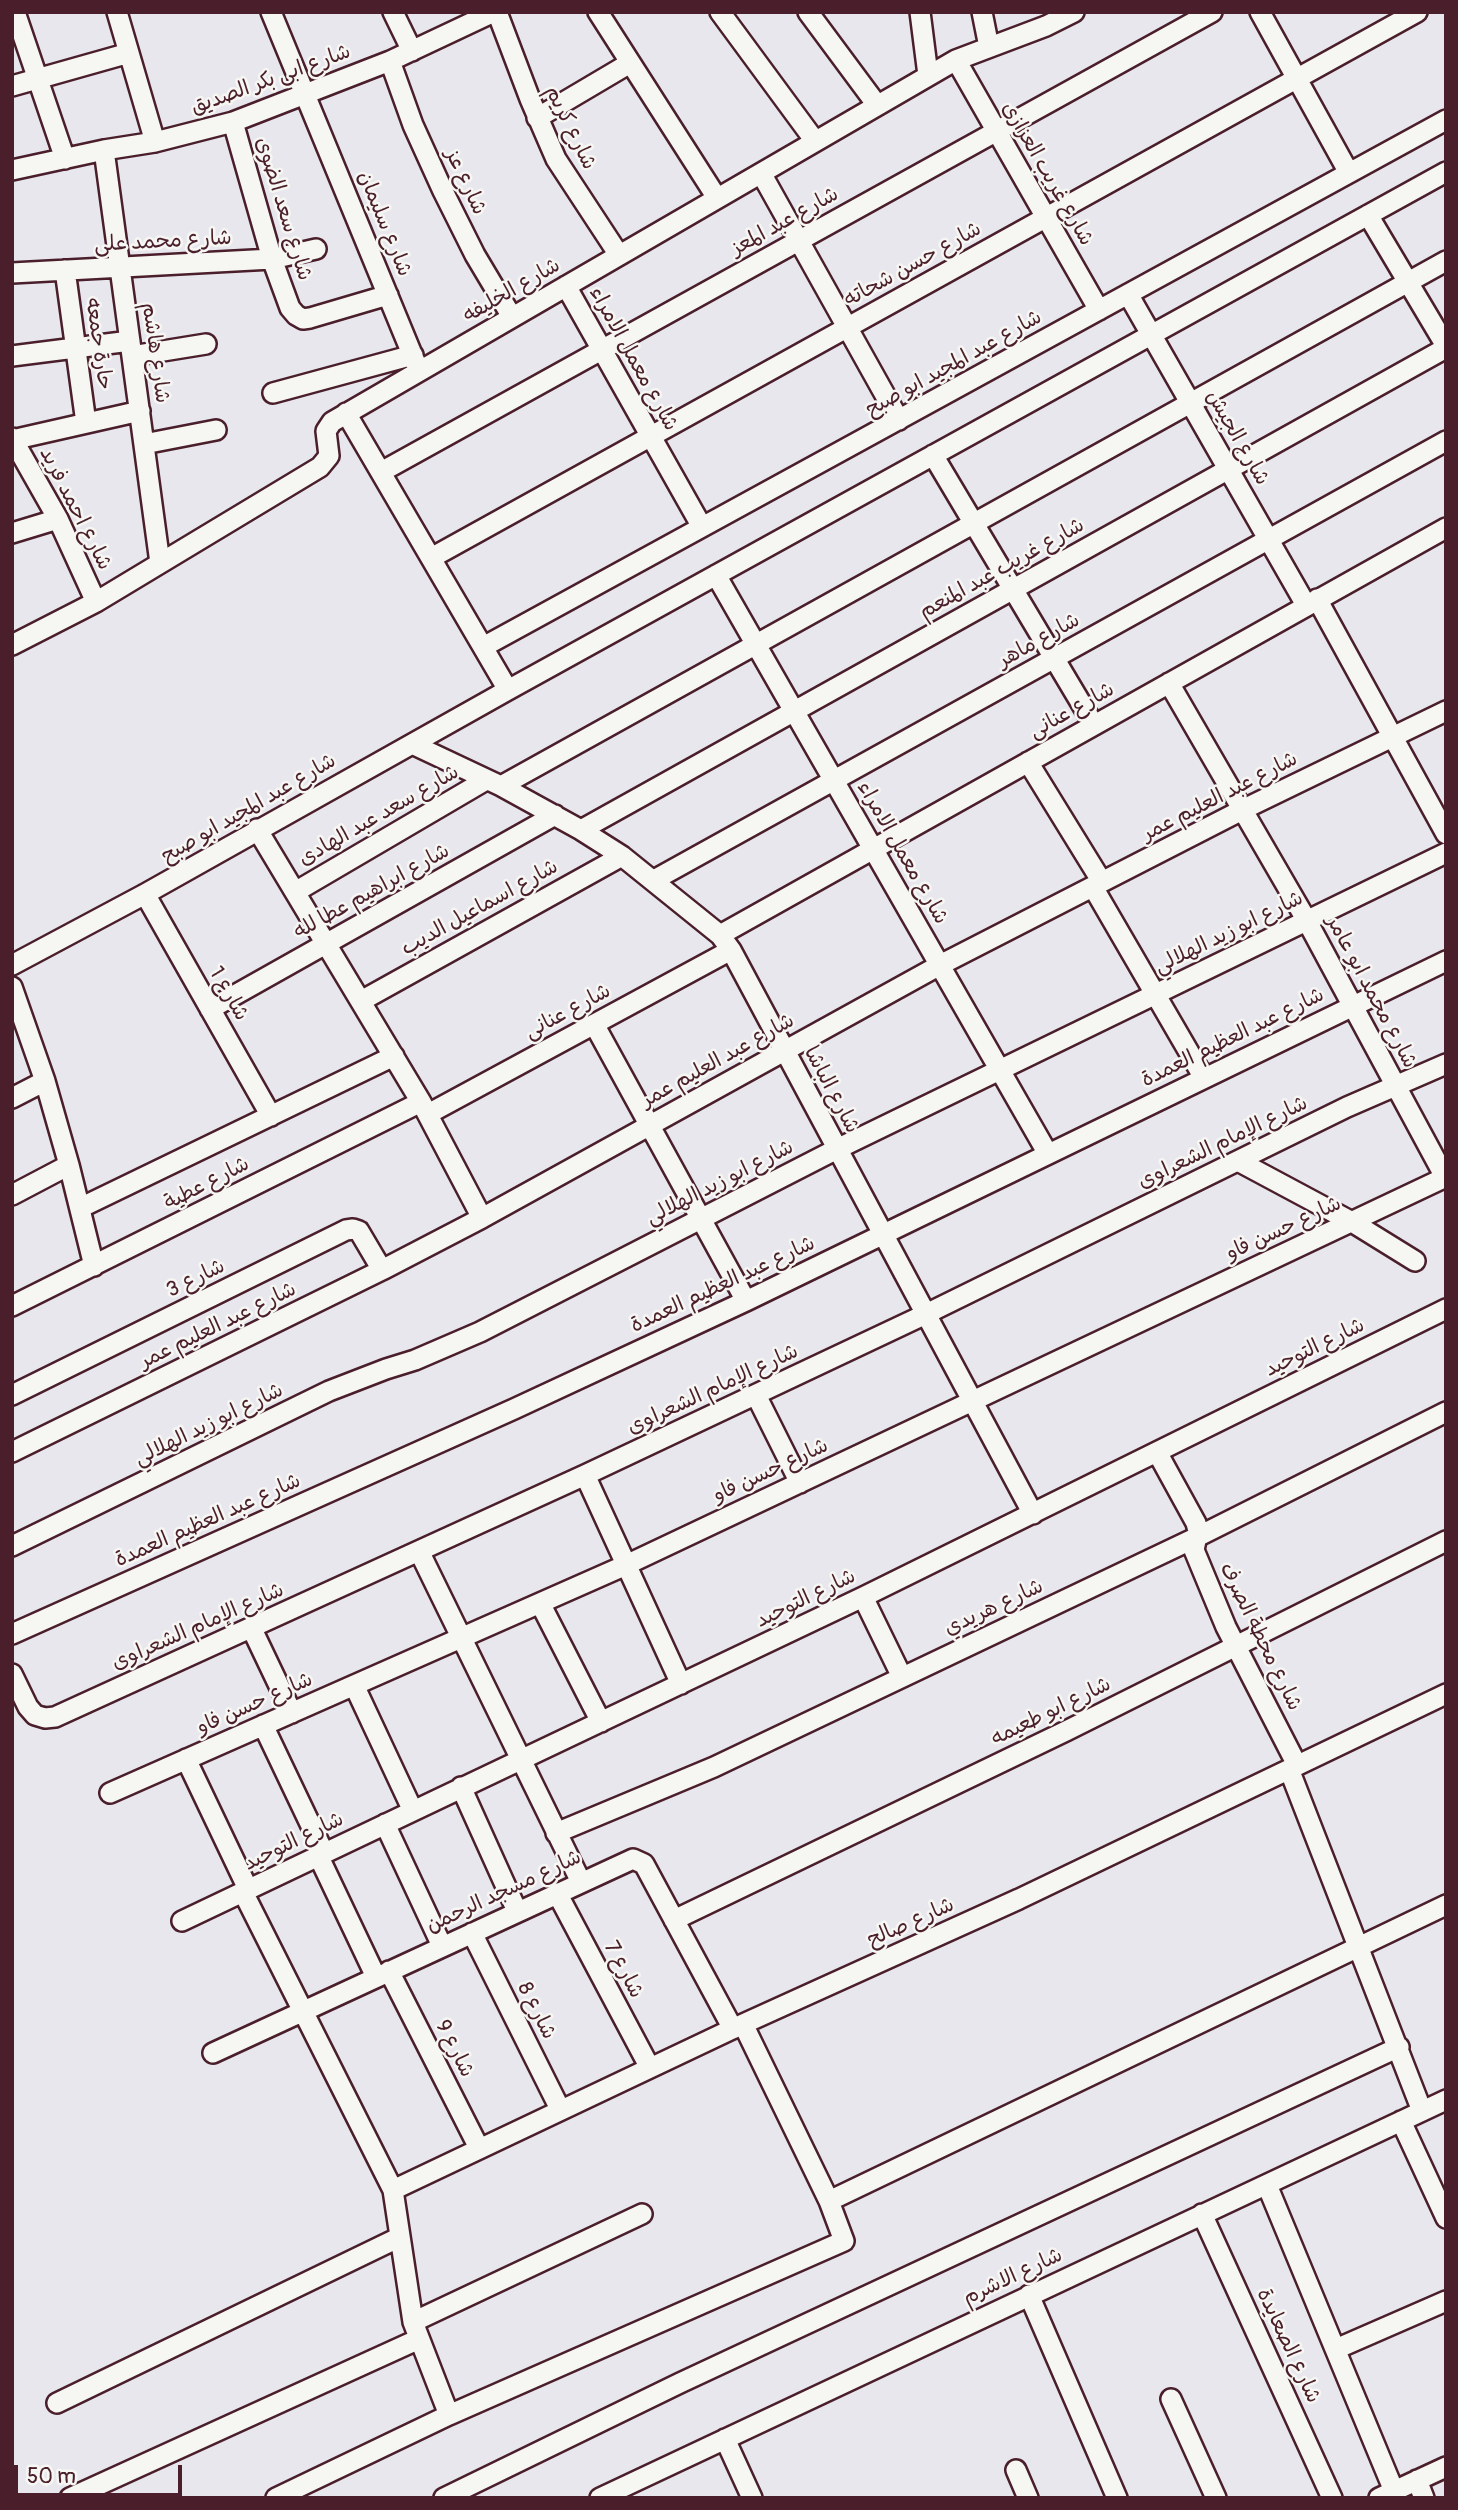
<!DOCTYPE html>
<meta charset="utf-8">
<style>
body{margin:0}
#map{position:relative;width:1458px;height:2510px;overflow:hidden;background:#e8e7ee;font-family:Pangolin,sans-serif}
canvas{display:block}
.frame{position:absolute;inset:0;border:14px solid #4a1f2b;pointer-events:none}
.scale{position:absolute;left:14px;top:2465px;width:168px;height:32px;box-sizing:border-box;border:4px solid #4a1f2b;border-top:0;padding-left:9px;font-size:21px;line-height:24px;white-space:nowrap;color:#4a1f2b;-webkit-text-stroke:5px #f6f6f2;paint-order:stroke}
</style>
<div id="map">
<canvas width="1458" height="2510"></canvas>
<div class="frame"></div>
<div class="scale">50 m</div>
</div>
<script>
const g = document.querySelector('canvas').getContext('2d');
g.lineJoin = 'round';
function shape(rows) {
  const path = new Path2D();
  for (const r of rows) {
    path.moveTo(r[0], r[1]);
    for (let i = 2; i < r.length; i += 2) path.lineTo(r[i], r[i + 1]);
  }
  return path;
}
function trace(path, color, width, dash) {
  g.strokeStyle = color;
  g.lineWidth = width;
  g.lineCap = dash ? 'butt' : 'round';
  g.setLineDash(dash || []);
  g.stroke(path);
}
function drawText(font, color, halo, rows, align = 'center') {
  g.font = font + ' Pangolin,"Playpen Sans Arabic",sans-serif';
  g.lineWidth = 5;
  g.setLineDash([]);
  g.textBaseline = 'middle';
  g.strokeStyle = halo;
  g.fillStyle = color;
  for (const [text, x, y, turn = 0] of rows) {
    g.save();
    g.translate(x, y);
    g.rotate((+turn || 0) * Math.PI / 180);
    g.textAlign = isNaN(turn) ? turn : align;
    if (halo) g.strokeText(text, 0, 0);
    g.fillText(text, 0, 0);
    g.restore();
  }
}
const minor = shape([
 [15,12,65,159],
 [117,12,155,142],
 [271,12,419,371],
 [393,12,412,51],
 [497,12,530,99,556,159,619,255],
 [598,12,717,198],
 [720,12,815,141],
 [808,12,877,105],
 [920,12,928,75],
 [982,12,989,47],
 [1260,12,1349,173],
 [956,60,1099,310],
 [390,61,413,125,443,191,475,255,512,317],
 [12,86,129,53],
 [537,118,630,63],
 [233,122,272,259,290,308,296,315,303,319,310,318,388,295],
 [104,150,160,563],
 [12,170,104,150,155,142,233,122,390,61,494,12],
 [761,173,899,420],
 [1368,215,1446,346],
 [65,270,86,423],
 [12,273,272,259,316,249],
 [566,286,702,527],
 [1128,294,1306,605],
 [12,356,130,341],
 [132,356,206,344],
 [273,393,413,355],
 [346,413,508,690],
 [12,438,58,519,96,602],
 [12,440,140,411],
 [144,444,216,430],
 [933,455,1094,725],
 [381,472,1212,12],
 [12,533,58,519],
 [431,558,1417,12],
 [716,575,1048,1154],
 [1317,599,1446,834],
 [12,645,96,602,320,467,329,456,326,431,332,422,956,60,1046,26,1074,12],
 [483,647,1446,120],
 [1169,683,1307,921,1446,1179],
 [412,744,501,786,581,830,622,856,720,935,731,950,1033,1514],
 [1028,762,1102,882],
 [501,786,1446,261],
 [257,829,421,1102,482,1218],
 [581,830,1446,348],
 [654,880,1446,441],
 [1093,887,1204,1078],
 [295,892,486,780],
 [145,894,271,1116],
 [720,935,1446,528],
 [12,965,145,894,508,690,1446,172],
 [12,987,45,1081,69,1165,94,1266],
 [361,1001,622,856],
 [210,1009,555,815],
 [594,1024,746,1301],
 [12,1098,45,1081],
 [428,1114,731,950],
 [1238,1161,1352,1222,1415,1261],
 [12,1195,69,1165],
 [80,1208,394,1056],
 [12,1306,421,1102],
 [12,1395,346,1230,353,1229,359,1231,382,1270],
 [756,1395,800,1483],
 [12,1452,382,1270,482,1218,940,965,1244,809,1446,711],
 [1157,1452,1196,1523,1198,1531,1194,1550,1226,1627,1297,1765],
 [585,1475,681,1684],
 [12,1546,329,1391,386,1369,415,1360,480,1332,837,1149,1446,853],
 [419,1551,581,1882],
 [863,1597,902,1677],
 [540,1603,601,1722],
 [251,1627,292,1713],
 [12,1634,514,1409,746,1301,1446,961],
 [12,1674,28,1707,35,1715,45,1718,55,1717,585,1475,926,1314,1347,1107,1446,1064],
 [354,1685,413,1811],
 [263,1725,324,1853],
 [186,1759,248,1889],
 [1289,1769,1422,2111],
 [461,1787,517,1911],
 [110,1793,626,1565,1446,1177],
 [385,1824,442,1946],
 [556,1833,714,1767,1195,1538,1446,1412],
 [318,1855,376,1977],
 [243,1892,393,2190,413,2322,449,2415,276,2498],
 [557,1893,650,2068],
 [674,1920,1066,1731,1446,1541],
 [182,1921,863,1597,1446,1309],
 [472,1933,560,2109],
 [389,1971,479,2148],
 [213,2053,633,1859,644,1864,733,2029],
 [1401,2121,1446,2218],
 [1267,2185,1394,2491],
 [393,2190,743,2024,1019,1899,1446,1694],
 [829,2201,1446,1905],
 [1202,2214,1332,2498],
 [1029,2295,1117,2498],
 [413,2322,642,2214],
 [1336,2349,1446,2301],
 [1171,2399,1216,2498],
 [57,2403,400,2237],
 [449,2415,844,2241,829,2201,743,2024],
 [725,2439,752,2498],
 [1016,2470,1028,2498],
 [1417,2480,1424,2498],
 [70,2498,419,2339],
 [444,2498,680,2383,1399,2047],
 [600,2498,1446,2100],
 [1379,2498,1446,2467]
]);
const streetNames = [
 ["شارع ابى بكر الصديق",271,80,-20],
 ["شارع كريم",570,128,64],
 ["شارع غريب العزازى",1047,174,60],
 ["شارع عز",465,182,65],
 ["شارع سعد الضوى",283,209,73],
 ["شارع عبد المعز",785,222,-29],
 ["شارع سليمان",384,224,68],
 ["شارع محمد على",163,242,-3],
 ["شارع حسن شحاته",913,265,-29],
 ["شارع الخليفه",512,291,-30],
 ["حارة جمعه",98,344,82],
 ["شارع هاشم",155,353,82],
 ["شارع معمل الامراء",633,359,61],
 ["شارع عبد المجيد ابو صبح",954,364,-29],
 ["شارع الجيش",1237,438,60],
 ["شارع احمد فريد",75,509,63],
 ["شارع غريب عبد المنعم",1002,569,-29],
 ["شارع ماهر",1039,641,-29],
 ["شارع عنانى",1072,711,-29],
 ["شارع عبد العليم عمر",1220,797,-27],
 ["شارع عبد المجيد ابو صبح",249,809,-30],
 ["شارع سعد عبد الهادى",379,816,-30],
 ["شارع معمل الامراء",902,853,60],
 ["شارع ابراهيم عطا لله",372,892,-29],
 ["شارع اسماعيل الديب",480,908,-29],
 ["شارع ابو زيد الهلالي",1229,933,-26],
 ["شارع محمد ابو عامر",1371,992,62],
 ["شارع 1",228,994,60],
 ["شارع عنانى",568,1012,-28],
 ["شارع عبد العظيم العمدة",1233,1038,-26],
 ["شارع عبد العليم عمر",718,1061,-29],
 ["شارع الباشا",831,1090,62],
 ["شارع الإمام الشعراوى",1223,1143,-26],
 ["شارع ابو زيد الهلالي",720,1183,-27],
 ["شارع عطية",207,1184,-27],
 ["شارع حسن فاو",1284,1229,-25],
 ["شارع 3",196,1279,-26],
 ["شارع عبد العظيم العمدة",723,1285,-25],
 ["شارع عبد العليم عمر",218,1326,-26],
 ["شارع التوحيد",1315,1348,-26],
 ["شارع الإمام الشعراوى",713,1390,-25],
 ["شارع ابو زيد الهلالي",209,1425,-26],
 ["شارع حسن فاو",771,1471,-25],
 ["شارع عبد العظيم العمدة",208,1521,-24],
 ["شارع التوحيد",806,1599,-26],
 ["شارع هريدي",994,1608,-25],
 ["شارع الإمام الشعراوى",198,1627,-24],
 ["شارع محطة الصرف",1260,1637,64],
 ["شارع حسن فاو",255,1704,-24],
 ["شارع ابو طعيمه",1051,1712,-26],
 ["شارع التوحيد",294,1842,-26],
 ["شارع مسجد الرحمن",504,1892,-25],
 ["شارع صالح",911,1923,-24],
 ["شارع 7",623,1970,62],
 ["شارع 8",536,2011,63],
 ["شارع 9",454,2049,63],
 ["شارع الاشرم",1013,2277,-25],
 ["شارع الصعايدة",1288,2346,65]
];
trace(minor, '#4a1f2b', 24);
trace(minor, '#f6f6f2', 19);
drawText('21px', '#4a1f2b', '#f6f6f2', streetNames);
</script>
